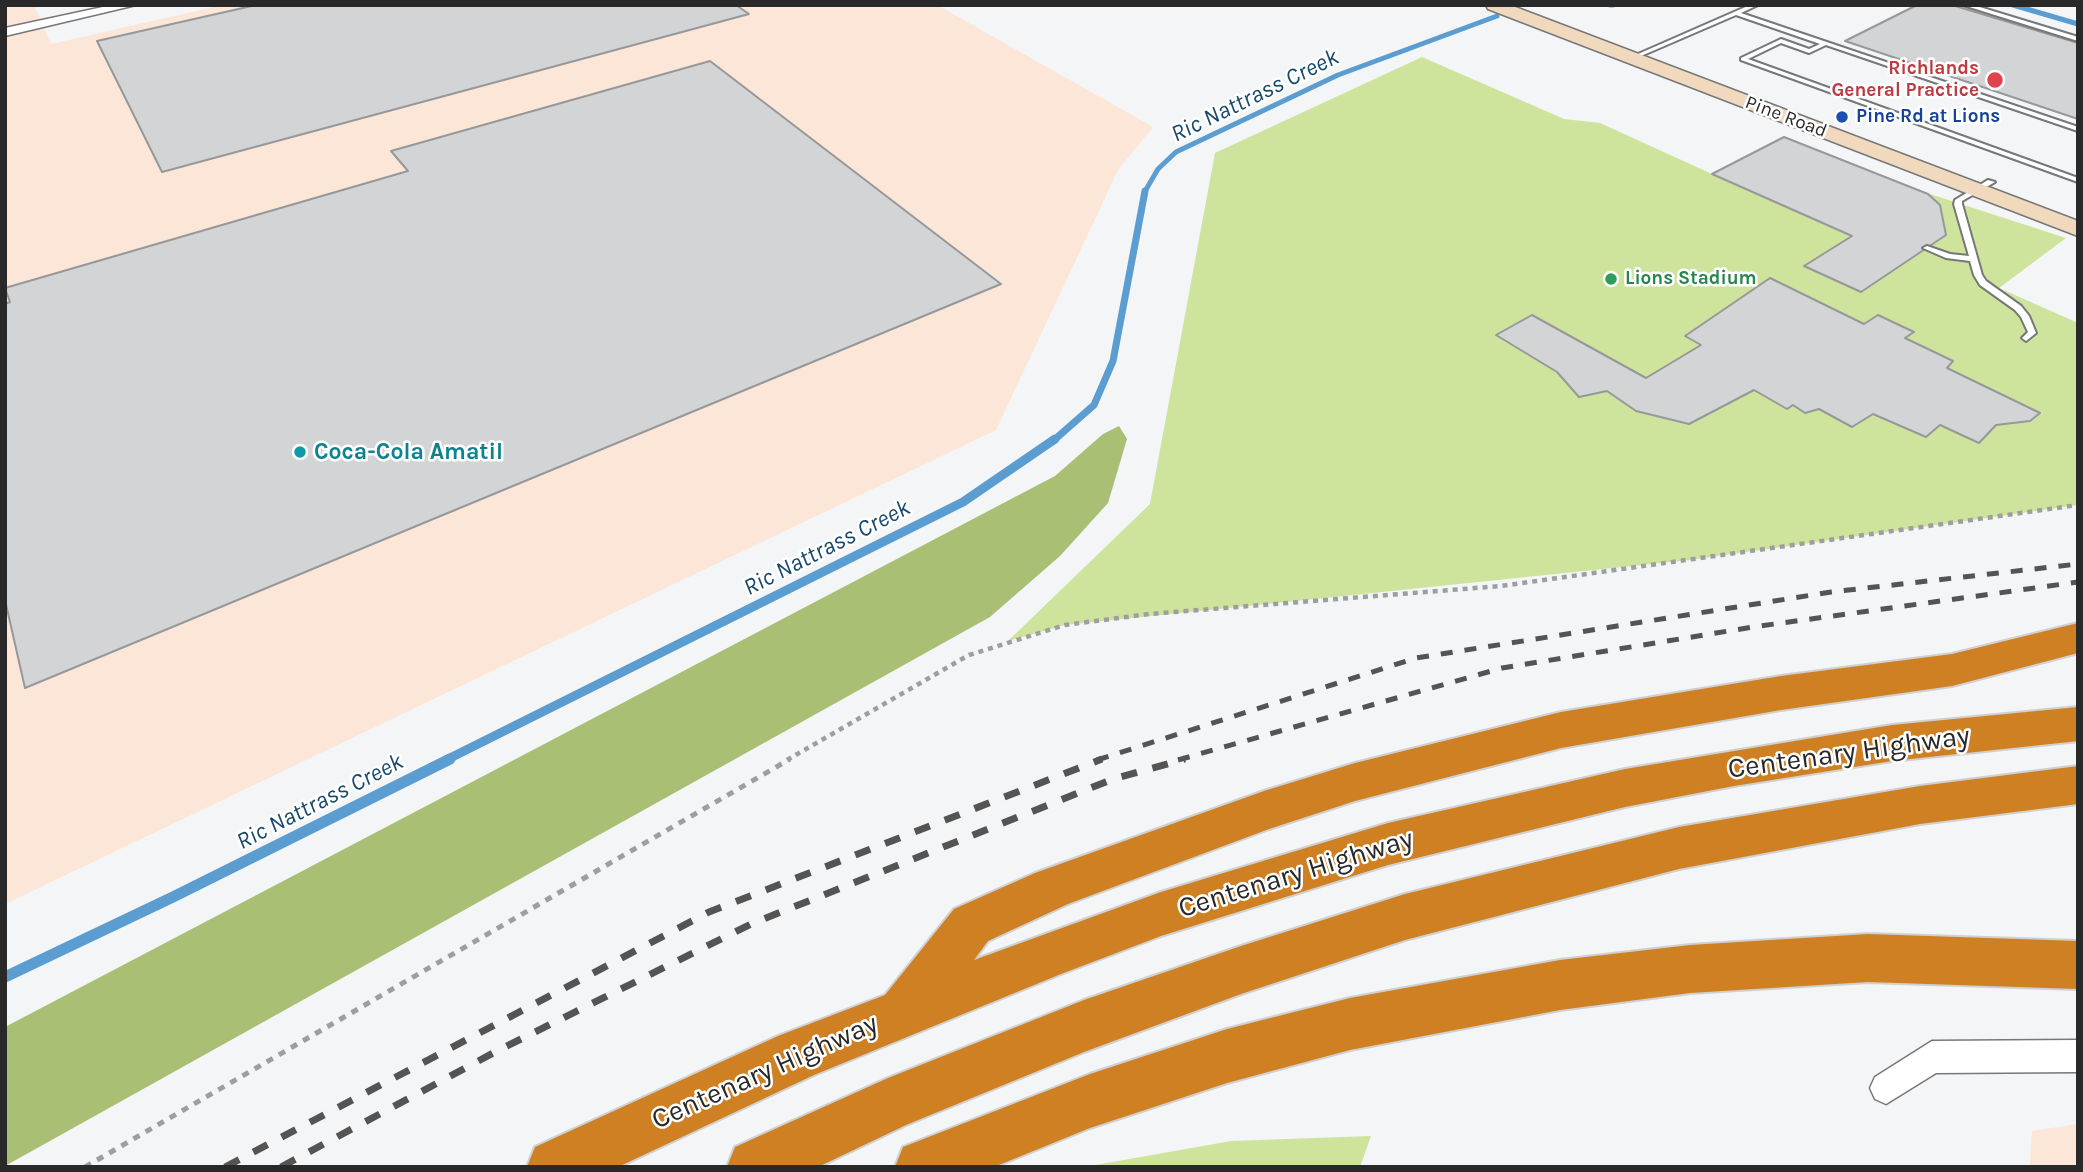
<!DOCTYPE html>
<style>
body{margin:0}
#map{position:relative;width:2083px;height:1172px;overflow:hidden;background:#f3f5f6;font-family:Karla,sans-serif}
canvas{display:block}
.frame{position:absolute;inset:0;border:7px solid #29292a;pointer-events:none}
</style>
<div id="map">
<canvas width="2083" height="1172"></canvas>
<div class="frame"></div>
</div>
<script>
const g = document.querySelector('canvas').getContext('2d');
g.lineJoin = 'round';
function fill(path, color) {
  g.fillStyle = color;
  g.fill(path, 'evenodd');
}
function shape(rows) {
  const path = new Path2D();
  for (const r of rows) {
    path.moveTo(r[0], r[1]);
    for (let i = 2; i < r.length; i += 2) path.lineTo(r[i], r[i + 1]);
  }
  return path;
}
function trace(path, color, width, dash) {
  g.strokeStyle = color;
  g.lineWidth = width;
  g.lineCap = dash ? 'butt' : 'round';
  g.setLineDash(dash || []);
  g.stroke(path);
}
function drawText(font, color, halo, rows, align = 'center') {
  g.font = font + ' Karla,sans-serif';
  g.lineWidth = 5;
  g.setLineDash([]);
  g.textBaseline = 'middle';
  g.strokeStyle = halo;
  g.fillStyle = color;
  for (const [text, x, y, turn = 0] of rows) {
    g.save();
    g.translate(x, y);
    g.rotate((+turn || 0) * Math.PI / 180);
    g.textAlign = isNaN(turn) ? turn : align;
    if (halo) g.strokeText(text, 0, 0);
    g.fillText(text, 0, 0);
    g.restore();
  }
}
const industrial = shape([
 [5,5,34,5,51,44,223,5,937,5,1153,127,1118,170,996,430,5,904],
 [2078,1124,2078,1167,2030,1167,2032,1131]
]);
const green = shape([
 [1422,57,1564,119,1600,123,1712,174,1784,137,1930,194,2066,238,1999,288,2078,323,2078,505,1690,560,1065,625,1008,641,1150,504,1215,153],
 [1371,1136,1360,1167,1084,1167,1231,1141]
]);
const forest = shape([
 [1119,426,1127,439,1108,503,1060,556,990,617,5,1166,5,1027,1055,476,1103,434]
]);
const streamFar3 = shape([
 [1610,5,1613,5],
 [2013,5,2078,24],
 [1144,193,1158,169,1176,152,1338,75,1497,16]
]);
const streamFar2 = shape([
 [1053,441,1094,405,1113,361,1145,191]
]);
const streamFar1 = shape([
 [446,760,963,502,1055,439]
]);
const stream = shape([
 [5,977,173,897,450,759]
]);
const building = shape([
 [256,5,736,5,749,14,162,172,97,41,256,5],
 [1917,5,1952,5,2078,43,2078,119,1845,41,1917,5],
 [710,61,1001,284,25,688,5,600,5,304,10,302,5,288,408,171,391,151,710,61],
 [1784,137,1928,194,1940,205,1946,235,1861,292,1804,266,1852,236,1712,174,1784,137],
 [1770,278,1864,324,1878,315,1914,332,1905,338,1953,361,1947,368,2040,413,2030,421,1996,425,1979,443,1940,425,1926,437,1873,414,1852,427,1819,409,1805,413,1793,405,1787,409,1754,390,1689,424,1636,411,1607,391,1579,397,1557,372,1496,335,1532,315,1646,378,1701,345,1685,336,1770,278]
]);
const pathFar1 = shape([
 [787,760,969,655,1065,625,1149,614,1501,586,2078,505]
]);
const path = shape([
 [85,1167,790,759]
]);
const lane = shape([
 [1750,5,1758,5,1741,13,2078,127,2078,131,1826,45,1809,53,1781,43,1748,59,2078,178,2078,182,1741,60,1741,58,1781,39,1809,49,1820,44,1736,15,1634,59,1629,58,1750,5],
 [1963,5,1973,5,2078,37,2078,41,1963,5],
 [1988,180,1995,182,1962,201,1962,204,1982,275,1986,281,2021,306,2029,316,2036,333,2026,341,2022,338,2028,332,2021,317,2015,310,1980,285,1974,275,1970,261,1946,258,1923,248,1927,246,1950,254,1969,256,1954,204,1955,200,1988,180]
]);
const street = shape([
 [112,5,136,5,5,36,5,28,112,5],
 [2078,1040,2078,1072,1936,1073,1886,1104,1875,1099,1870,1088,1875,1077,1932,1041,2078,1040]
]);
const secondary = shape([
 [1486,5,1510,5,2078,221,2078,236,1488,9,1486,5]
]);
const highway = shape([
 [2078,623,2078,653,1952,686,1781,710,1561,748,1355,801,1269,829,1068,904,988,941,974,960,1161,892,1388,823,1625,769,1892,725,2078,707,2078,741,1892,761,1734,786,1625,807,1388,865,1161,936,1061,974,814,1075,618,1167,527,1167,535,1147,778,1036,885,995,954,909,1035,873,1264,791,1355,763,1561,712,1781,676,1952,654,2078,623],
 [2078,766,2078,804,1920,824,1679,869,1405,940,1241,994,1084,1052,906,1125,818,1167,727,1167,735,1147,888,1078,1084,1000,1241,946,1405,894,1679,827,1920,786,2078,766],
 [1868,934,2078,941,2078,989,1868,982,1690,993,1560,1010,1350,1050,1227,1083,1090,1128,994,1167,895,1167,903,1147,1090,1074,1227,1029,1350,998,1560,960,1690,945,1868,934]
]);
const railFar1 = shape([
 [1097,760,1416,658,1831,592,2078,564],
 [1178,760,1502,668,1753,627,2078,582]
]);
const rail = shape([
 [225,1167,709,912,1102,759],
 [281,1167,497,1051,751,924,1113,779,1185,759]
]);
const markers = [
 [1995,80,9,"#e0444e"],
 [1842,117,7,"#1a4fb4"],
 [1611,279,7,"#2e9e5b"],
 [300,452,7,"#0f9aa8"]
];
const farHealthnames = [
 ["Richlands",1979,69],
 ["General Practice",1979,91]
];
const farStreetnames = [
 ["Pine Road",1786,117,21]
];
const farTransitnames = [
 ["Pine Rd at Lions",1856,117]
];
const farLeisurenames = [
 ["Lions Stadium",1625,279]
];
const cultureNames = [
 ["Coca-Cola Amatil",314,452]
];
const waterNames = [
 ["Ric Nattrass Creek",1255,96,-26],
 ["Ric Nattrass Creek",827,548,-27],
 ["Ric Nattrass Creek",320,802,-27]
];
const nearStreetnames = [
 ["Centenary Highway",1849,753,-8],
 ["Centenary Highway",1296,874,-17],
 ["Centenary Highway",765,1072,-24]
];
fill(industrial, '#fbe6d8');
fill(green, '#cee49c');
fill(forest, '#a9bf73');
trace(streamFar3, '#5b9dd1', 5);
trace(streamFar2, '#5b9dd1', 7);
trace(streamFar1, '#5b9dd1', 9);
trace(stream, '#5b9dd1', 11);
fill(building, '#d3d4d6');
trace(building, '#979899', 2);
trace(lane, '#767779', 4);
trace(street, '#767779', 3);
trace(secondary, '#767779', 3);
trace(highway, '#d0d0d0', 4);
trace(pathFar1, '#9d9e9f', 4.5, [5, 5]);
trace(path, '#9d9e9f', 5, [7, 7]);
fill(lane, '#fff');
fill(street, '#fff');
fill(secondary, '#f1d9bd');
fill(highway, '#cf8023');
trace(railFar1, '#545455', 5, [12, 12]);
trace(rail, '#545455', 7, [16, 16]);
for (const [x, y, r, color] of markers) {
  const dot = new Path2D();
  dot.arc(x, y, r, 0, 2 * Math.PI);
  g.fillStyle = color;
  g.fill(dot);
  trace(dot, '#fff', 2.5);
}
drawText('bold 19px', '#be3a42', '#fff', farHealthnames, 'right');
drawText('19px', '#29292a', '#fff', farStreetnames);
drawText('bold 19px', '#164399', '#fff', farTransitnames, 'left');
drawText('bold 19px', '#27864d', '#fff', farLeisurenames, 'left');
drawText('bold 23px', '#0d838f', '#fff', cultureNames, 'left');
drawText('italic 24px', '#17496d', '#fff', waterNames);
drawText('28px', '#29292a', '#fff', nearStreetnames);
</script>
